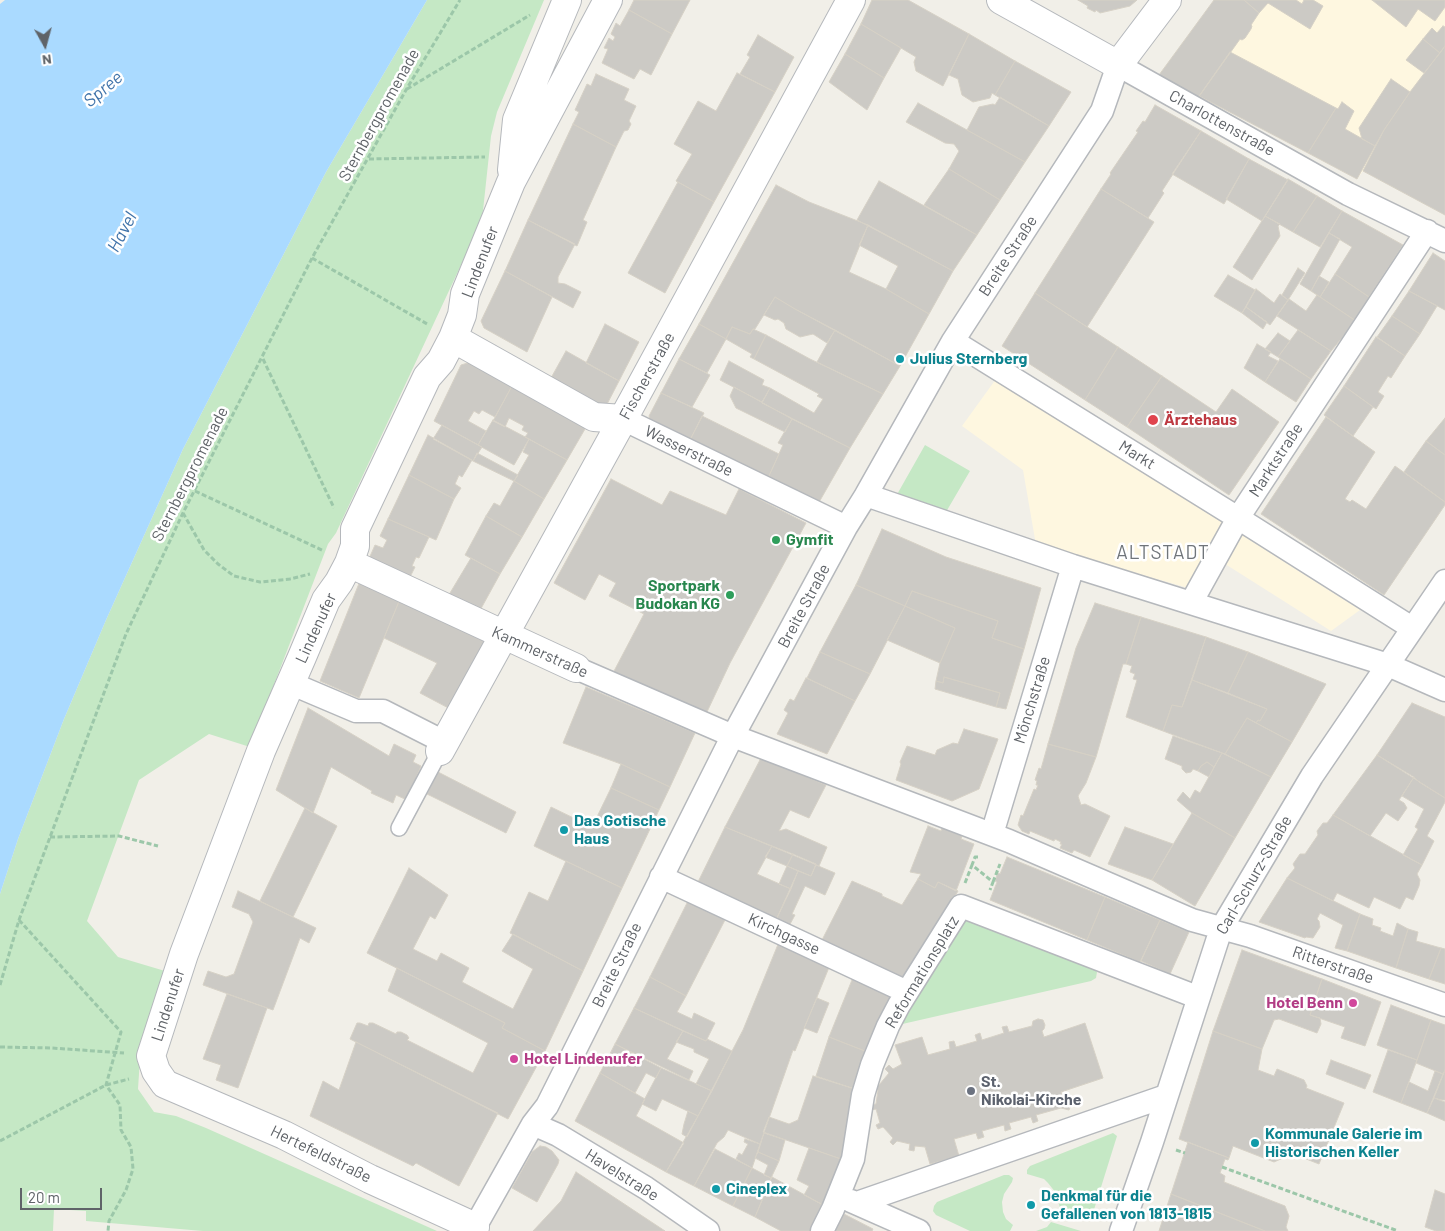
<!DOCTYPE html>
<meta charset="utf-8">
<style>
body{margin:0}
#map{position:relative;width:1445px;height:1231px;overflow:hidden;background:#f1efe8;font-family:Barlow,sans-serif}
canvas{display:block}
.north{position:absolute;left:20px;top:20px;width:50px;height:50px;-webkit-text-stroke:4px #fff;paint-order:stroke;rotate:173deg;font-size:14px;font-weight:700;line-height:20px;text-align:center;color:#5f6368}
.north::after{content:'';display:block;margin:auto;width:18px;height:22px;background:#5f6368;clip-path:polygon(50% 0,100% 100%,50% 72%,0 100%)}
.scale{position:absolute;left:20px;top:1188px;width:82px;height:22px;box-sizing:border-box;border:2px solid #5f6368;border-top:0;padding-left:6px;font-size:15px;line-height:18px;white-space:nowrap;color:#5f6368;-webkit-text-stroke:4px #fff;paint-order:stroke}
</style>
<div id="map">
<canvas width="1445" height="1231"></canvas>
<div class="north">N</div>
<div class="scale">20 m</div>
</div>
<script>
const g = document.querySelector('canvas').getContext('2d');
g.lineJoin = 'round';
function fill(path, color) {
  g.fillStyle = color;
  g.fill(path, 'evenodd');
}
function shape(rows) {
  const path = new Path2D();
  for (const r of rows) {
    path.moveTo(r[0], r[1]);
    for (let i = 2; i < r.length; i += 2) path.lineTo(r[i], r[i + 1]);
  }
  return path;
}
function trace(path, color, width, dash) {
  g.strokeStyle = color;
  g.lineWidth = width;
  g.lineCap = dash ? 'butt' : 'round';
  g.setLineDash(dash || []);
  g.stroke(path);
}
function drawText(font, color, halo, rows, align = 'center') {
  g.font = font + ' Barlow,sans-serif';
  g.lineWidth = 5;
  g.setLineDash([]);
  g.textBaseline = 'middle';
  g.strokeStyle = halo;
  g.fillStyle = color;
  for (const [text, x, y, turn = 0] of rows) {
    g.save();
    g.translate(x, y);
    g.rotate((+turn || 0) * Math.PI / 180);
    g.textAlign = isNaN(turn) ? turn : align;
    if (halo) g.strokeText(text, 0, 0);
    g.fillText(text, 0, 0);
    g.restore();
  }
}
const commercial = shape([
 [1214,0,1445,0,1445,215,1363,171,1357,179,1159,75],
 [996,379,1360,610,1331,631,1222,562,1192,589,1036,545,1023,470,962,426]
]);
const green = shape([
 [427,0,544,0,497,112,491,136,482,220,336,533,328,544,250,747,209,734,139,780,87,921,118,957,165,971,141,1043,138,1089,154,1112,176,1116,206,1128,437,1231,203,1231,86,1221,86,1211,54,1209,53,1231,0,1231,0,894,18,839,64,719,106,620,183,449,326,172],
 [925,445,970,471,939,524,895,498],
 [960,917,1094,969,1097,972,1096,978,1091,981,898,1025],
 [1113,1133,1117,1136,1092,1216,1086,1218,1060,1208,1056,1193,1048,1183,1044,1179,1027,1174,1027,1170,1030,1166],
 [1004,1175,1009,1175,1013,1178,1012,1182,1004,1194,1002,1202,1003,1212,1006,1219,1013,1225,1010,1231,970,1231,936,1215,933,1211,934,1206,937,1202],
 [1051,1222,1081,1231,1036,1231,1047,1227]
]);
const water = shape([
 [5,0,427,0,326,172,183,449,106,620,64,719,18,839,0,894,0,4]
]);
const building = shape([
 [634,0,690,0,672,34,629,10,634,0],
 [872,0,908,0,969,34,943,86,916,71,914,62,916,57,861,24,872,0],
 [1078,0,1137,0,1130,6,1100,13,1096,10,1095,12,1087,8,1088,6,1078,0],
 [1214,0,1244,0,1259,13,1251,25,1252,26,1251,29,1245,38,1242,40,1240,39,1198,98,1159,75,1214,0],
 [1244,0,1296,0,1302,4,1304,0,1313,0,1323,6,1310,29,1268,3,1259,13,1244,0],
 [1372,0,1445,0,1445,7,1435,21,1418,9,1406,27,1372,0],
 [629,10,672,34,651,75,640,69,634,79,602,63,608,49,604,48,609,38,613,41,615,37,611,34,616,23,620,26,629,10],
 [861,24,901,48,884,78,845,54,861,24],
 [1443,26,1445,27,1445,46,1440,53,1423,39,1432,28,1437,33,1443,26],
 [969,34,1015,61,995,95,992,93,990,98,973,102,962,95,958,79,949,75,969,34],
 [758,35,794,57,775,92,740,74,750,57,747,55,758,35],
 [1423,39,1440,53,1424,73,1406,60,1423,39],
 [1445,46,1445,215,1363,171,1384,130,1410,92,1445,46],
 [1230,52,1336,108,1308,153,1199,96,1230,52],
 [845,54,884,78,867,110,829,82,845,54],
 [1015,61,1071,92,1049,126,995,95,1015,61],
 [737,73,775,92,714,202,676,181,692,154,674,144,698,101,716,111,737,73],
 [596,74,629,89,624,100,636,106,629,121,631,124,628,130,624,131,616,147,573,124,579,112,575,110,587,84,591,86,596,74],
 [1391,79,1410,92,1384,130,1375,146,1362,139,1359,128,1391,79],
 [1000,97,1049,126,1025,162,967,130,979,107,993,104,995,105,1000,97],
 [1342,102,1354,111,1345,129,1375,146,1357,179,1308,153,1336,108,1338,109,1342,102],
 [918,103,1025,162,1000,200,949,169,959,151,954,144,945,143,906,122,918,103],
 [1155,105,1201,131,1162,191,1164,193,1148,218,1101,189,1111,174,1110,173,1138,132,1136,131,1143,121,1145,122,1155,105],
 [573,124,616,147,583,220,587,222,577,246,528,220,573,124],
 [1201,131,1249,159,1224,204,1172,174,1201,131],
 [1249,159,1288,180,1262,221,1226,199,1249,159],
 [949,169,1000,200,977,235,924,205,949,169],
 [1288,179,1317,196,1293,232,1265,216,1288,179],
 [879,181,977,235,953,271,857,220,879,181],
 [678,182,714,202,665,293,628,273,678,182],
 [776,185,809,202,868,225,849,272,886,289,929,314,900,366,795,309,775,297,755,329,753,329,750,334,732,327,726,339,699,324,776,185],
 [1101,189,1154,222,1087,327,1035,293,1101,189],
 [1317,196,1342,211,1320,247,1293,232,1317,196],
 [1342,211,1403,245,1369,297,1335,274,1352,247,1329,233,1342,211],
 [1265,216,1280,224,1278,226,1280,236,1252,280,1233,267,1265,216],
 [528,220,575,244,558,277,558,283,565,284,581,292,573,308,505,271,528,220],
 [868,225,953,271,929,314,886,289,898,266,859,245,868,225],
 [1329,233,1340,239,1311,291,1300,284,1329,233],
 [1433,253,1445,261,1445,310,1409,291,1433,253],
 [1298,268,1305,273,1288,300,1282,295,1298,268],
 [505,271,552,297,527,352,484,328,481,321,505,271],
 [1335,274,1369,297,1356,321,1320,297,1335,274],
 [1228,275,1255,290,1242,313,1214,296,1228,275],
 [1319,276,1329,282,1320,297,1311,291,1319,276],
 [1256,289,1274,303,1280,294,1288,300,1270,325,1246,307,1256,289],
 [1409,291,1437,306,1420,334,1392,316,1409,291],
 [1035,293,1118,347,1085,400,1002,346,1035,293],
 [1317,295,1356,321,1331,351,1277,316,1289,299,1306,311,1317,295],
 [775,297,795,309,835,330,827,343,813,334,800,337,786,329,784,323,778,319,775,320,764,315,775,297],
 [1246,307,1267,322,1263,329,1242,313,1246,307],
 [1392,316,1420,334,1405,356,1377,337,1392,316],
 [605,324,639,342,619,381,586,363,605,324],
 [699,324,726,339,707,373,679,359,699,324],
 [732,327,750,334,753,329,766,335,754,359,750,357,752,354,726,339,732,327],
 [835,330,900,366,883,394,817,362,835,330],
 [1298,330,1331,351,1311,379,1278,357,1298,330],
 [1278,333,1290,341,1278,357,1265,349,1278,333],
 [766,335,810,359,883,394,850,448,762,403,770,388,814,413,823,399,817,396,819,394,754,359,766,335],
 [1376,337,1405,356,1391,378,1388,376,1378,392,1384,396,1376,409,1344,386,1376,337],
 [1257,344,1271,352,1268,356,1278,361,1265,382,1244,368,1257,344],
 [1118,347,1162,376,1127,427,1085,400,1118,347],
 [566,351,619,381,604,410,551,378,566,351],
 [679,359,710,375,692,407,661,393,679,359],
 [1280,359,1311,379,1296,402,1265,382,1280,359],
 [729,361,764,380,762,385,770,388,762,402,720,380,729,361],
 [471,362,513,384,495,417,482,410,479,414,474,411,468,421,486,431,478,445,434,421,461,365,471,362],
 [1162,376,1216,412,1232,389,1279,422,1229,495,1127,427,1162,376],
 [513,384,583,421,585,429,567,460,525,437,528,433,522,430,524,426,509,418,505,427,493,421,513,384],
 [1344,386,1373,407,1353,436,1324,415,1344,386],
 [734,387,792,419,785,432,736,408,730,396,734,387],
 [661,393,704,413,690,440,650,419,649,416,661,393],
 [702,416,779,454,768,478,690,440,702,416],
 [1326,417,1375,452,1345,499,1350,502,1352,500,1366,509,1395,466,1445,502,1445,505,1384,595,1261,514,1326,417],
 [1445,418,1445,455,1426,441,1445,418],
 [792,419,850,448,818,504,768,478,783,445,778,443,792,419],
 [493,420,529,439,514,465,478,445,493,420],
 [442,425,482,447,473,461,433,439,442,425],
 [428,435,472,460,462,477,459,475,455,484,461,488,454,499,409,475,428,435],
 [529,439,567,460,544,499,514,481,529,455,523,452,529,439],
 [1426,441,1445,455,1445,502,1404,472,1426,441],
 [477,453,518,475,514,481,473,461,477,453],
 [409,475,454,499,436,540,388,519,409,475],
 [611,479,662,505,670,491,726,515,739,489,806,523,730,663,706,714,613,673,644,614,609,596,616,583,599,574,585,600,554,583,611,479],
 [514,481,544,499,522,537,486,516,494,503,500,506,514,481],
 [486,516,522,537,500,574,465,555,486,516],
 [388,519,429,537,419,558,416,557,412,566,415,567,408,581,368,561,375,545,383,548,387,540,380,536,388,519],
 [882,529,946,557,1041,588,1024,649,992,638,998,621,912,591,905,606,856,585,882,529],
 [471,558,500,574,478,614,447,598,471,558],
 [360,581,400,599,359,698,320,681,360,581],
 [856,585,905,606,870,674,820,652,856,585],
 [912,591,998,621,992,638,1024,649,1006,709,996,707,1000,693,944,677,943,683,936,681,940,663,955,628,905,606,912,591],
 [400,599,490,641,454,711,420,693,437,663,384,638,400,599],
 [1095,603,1141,617,1126,664,1123,664,1096,757,1048,744,1076,648,1095,603],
 [905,606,955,628,940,663,887,640,905,606],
 [1141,617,1206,637,1182,707,1172,705,1163,731,1126,717,1137,680,1133,679,1135,674,1130,672,1132,666,1126,664,1141,617],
 [1206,637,1248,652,1228,693,1192,680,1206,637],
 [820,652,870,674,855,701,807,678,820,652],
 [1248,652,1326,684,1292,742,1256,723,1258,720,1260,721,1267,709,1228,693,1248,652],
 [944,677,1000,693,996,707,935,689,936,681,943,683,944,677],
 [806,678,855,701,827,754,777,734,788,713,784,710,790,699,794,701,806,678],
 [1192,680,1267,709,1260,721,1258,720,1256,723,1247,718,1225,754,1163,731,1172,705,1182,707,1192,680],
 [586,687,695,733,670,787,621,764,563,743,586,687],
 [1412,703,1445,717,1445,798,1377,755,1412,703],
 [308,708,389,756,394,744,416,755,413,762,421,766,407,800,396,795,393,803,371,793,372,791,331,767,313,813,276,790,308,708],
 [1247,718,1292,742,1271,777,1225,754,1247,718],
 [964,729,998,739,979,789,952,801,896,780,901,764,900,762,907,746,935,755,937,750,953,743,958,744,964,729],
 [1173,736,1222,753,1214,767,1207,762,1201,766,1198,771,1193,769,1191,772,1186,773,1182,769,1182,766,1165,759,1173,736],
 [1048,744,1096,757,1086,783,1078,796,1081,805,1085,804,1110,816,1090,857,1074,850,1072,853,1060,848,1062,844,1060,844,1061,842,1055,839,1054,841,1030,831,1029,834,1022,831,1018,825,1021,815,1023,816,1034,789,1036,790,1038,785,1036,785,1037,781,1035,780,1039,768,1041,769,1048,744],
 [1222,753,1271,777,1235,838,1192,813,1177,800,1183,792,1190,799,1195,790,1200,793,1222,753],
 [1377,755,1414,777,1399,800,1404,803,1407,808,1398,821,1386,813,1370,836,1333,815,1377,755],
 [761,758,826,785,809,818,790,810,779,831,786,829,827,847,819,866,725,827,761,758],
 [1207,762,1214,767,1209,777,1198,771,1201,766,1207,762],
 [621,764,670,787,659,810,611,788,621,764],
 [438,772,516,812,506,833,427,794,438,772],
 [1414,777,1419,782,1445,798,1445,802,1427,836,1434,841,1422,865,1403,855,1418,829,1415,827,1424,809,1402,796,1414,777],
 [611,788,659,810,622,888,534,846,551,807,592,827,611,788],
 [305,808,337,826,293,917,260,901,305,808],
 [1192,813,1235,838,1195,906,1152,880,1192,813],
 [1333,815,1422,865,1417,874,1420,880,1419,886,1413,900,1406,897,1400,909,1374,897,1369,908,1337,893,1333,901,1287,878,1295,868,1293,864,1300,854,1305,854,1318,835,1317,831,1323,823,1327,823,1333,815],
 [928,826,941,831,942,828,962,836,961,839,974,844,956,891,938,882,935,888,918,879,921,874,910,872,928,826],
 [725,827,772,846,757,874,791,889,776,920,697,884,725,827],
 [1125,827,1173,844,1152,880,1108,864,1125,827],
 [772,846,793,854,787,866,765,857,772,846],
 [793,854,816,864,811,876,787,866,793,854],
 [1007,857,1105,897,1087,940,990,900,997,882,995,881,998,873,1000,874,1007,857],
 [566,861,622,888,583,971,510,933,529,892,548,901,566,861],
 [816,865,835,873,825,895,805,886,792,914,795,915,789,926,776,920,798,871,811,876,816,865],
 [787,866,798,871,791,889,779,884,787,866],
 [409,868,448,895,435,919,430,916,413,949,437,961,441,953,469,968,462,982,513,1009,533,969,502,951,513,934,583,971,545,1051,502,1028,505,1023,367,953,409,868],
 [1287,878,1360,914,1347,951,1335,948,1343,925,1320,913,1317,919,1319,921,1320,927,1313,938,1306,937,1305,938,1259,922,1287,878],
 [918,879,935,888,938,882,958,891,904,984,821,942,852,881,882,894,882,896,902,905,918,879],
 [238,891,316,928,309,943,300,938,273,1010,203,985,208,971,226,977,234,974,253,922,249,914,232,907,238,891],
 [1105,897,1160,920,1140,962,1087,940,1105,897],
 [689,899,726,918,686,996,650,977,689,899],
 [1360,914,1373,919,1372,925,1381,928,1380,931,1393,936,1397,923,1408,929,1396,968,1347,951,1360,914],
 [1160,920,1189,932,1170,974,1141,961,1160,920],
 [1408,929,1418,932,1416,941,1441,948,1429,979,1396,968,1408,929],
 [779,942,830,965,795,1051,793,1050,760,1144,728,1130,724,1137,717,1143,694,1186,666,1172,698,1116,743,1030,779,942],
 [1441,948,1445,949,1445,984,1429,979,1441,948],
 [1242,950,1322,979,1310,1015,1320,1018,1321,1024,1317,1033,1279,1019,1274,1020,1262,1049,1213,1031,1242,950],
 [397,968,505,1023,502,1028,545,1051,508,1119,350,1039,357,1023,360,1023,368,1026,369,1023,373,1023,396,1034,397,1032,401,1032,407,1035,409,1038,407,1040,473,1073,488,1043,388,991,397,968],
 [854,975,896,993,870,1053,829,1037,854,975],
 [650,977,686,996,677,1012,692,1019,694,1013,715,1023,706,1041,634,1008,650,977],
 [1322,979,1381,1002,1365,1046,1341,1038,1345,1027,1310,1015,1322,979],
 [227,994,267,1008,238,1088,216,1080,221,1065,203,1059,227,994],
 [817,998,829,1003,817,1033,804,1028,817,998],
 [1391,1005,1431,1020,1417,1060,1377,1045,1391,1005],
 [634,1008,683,1031,667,1059,693,1071,689,1080,615,1044,634,1008],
 [1038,1019,1043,1020,1045,1025,1044,1029,1042,1031,1044,1037,1085,1023,1103,1078,1061,1092,1065,1103,1071,1105,1069,1110,1061,1108,1036,1115,1038,1121,1033,1123,1031,1117,1009,1123,1011,1129,1005,1131,1004,1125,982,1131,984,1137,978,1139,976,1133,954,1139,959,1156,930,1164,925,1147,915,1146,914,1151,909,1150,910,1144,897,1141,893,1145,890,1142,893,1138,883,1127,878,1129,876,1125,880,1123,876,1109,871,1110,870,1105,876,1104,878,1090,873,1088,874,1083,879,1085,889,1073,885,1069,889,1065,893,1069,902,1064,895,1045,922,1037,928,1055,950,1049,949,1042,954,1041,956,1047,977,1041,975,1035,980,1033,982,1040,1004,1033,1002,1027,1007,1026,1009,1032,1032,1026,1033,1021,1038,1019],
 [1431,1020,1445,1025,1445,1070,1443,1074,1416,1063,1431,1020],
 [683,1031,706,1041,707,1039,732,1051,712,1091,696,1084,709,1059,694,1052,694,1049,676,1042,683,1031],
 [1213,1031,1262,1049,1258,1070,1274,1076,1277,1069,1304,1080,1307,1086,1306,1088,1344,1103,1319,1164,1286,1151,1283,1158,1274,1162,1233,1146,1229,1158,1179,1139,1213,1031],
 [829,1037,870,1053,858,1090,816,1076,829,1037],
 [356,1042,498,1113,459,1186,416,1163,413,1166,310,1116,323,1081,339,1090,356,1042],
 [615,1044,661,1068,656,1078,646,1073,635,1093,600,1073,615,1044],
 [1388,1050,1417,1060,1401,1103,1373,1092,1388,1050],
 [1331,1060,1371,1075,1365,1089,1326,1074,1331,1060],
 [661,1068,712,1091,698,1116,662,1099,656,1111,642,1104,661,1068],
 [1445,1070,1445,1100,1442,1100,1434,1098,1445,1070],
 [1435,1071,1443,1074,1427,1113,1401,1103,1409,1082,1428,1091,1435,1071],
 [600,1073,645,1099,636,1116,684,1143,666,1172,575,1121,600,1073],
 [813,1076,858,1090,844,1160,763,1132,769,1117,789,1124,798,1120,813,1076],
 [1434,1098,1445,1102,1445,1121,1427,1113,1434,1098],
 [688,1111,698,1116,687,1137,682,1134,684,1124,688,1111],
 [764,1133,785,1140,779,1161,758,1152,764,1133],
 [745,1139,760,1144,752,1168,736,1159,739,1153,742,1155,748,1144,744,1142,745,1139],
 [1188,1142,1229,1158,1228,1160,1225,1159,1220,1173,1225,1176,1224,1182,1285,1206,1289,1216,1286,1227,1288,1231,1265,1231,1171,1194,1188,1142],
 [540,1146,546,1147,552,1151,559,1160,558,1164,537,1202,512,1188,532,1152,540,1146],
 [809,1148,844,1160,825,1206,804,1195,809,1186,797,1180,809,1148],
 [715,1149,752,1168,733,1206,694,1186,715,1149],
 [758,1152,779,1161,771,1178,764,1175,768,1165,755,1158,758,1152],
 [752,1168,771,1178,755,1217,733,1206,752,1168],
 [576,1172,582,1176,665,1231,533,1231,561,1201,576,1172],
 [772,1177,825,1206,815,1231,781,1231,755,1217,772,1177],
 [1435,1190,1445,1194,1445,1231,1436,1231,1425,1227,1435,1190],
 [1171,1194,1265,1231,1159,1231,1171,1194],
 [842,1213,873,1229,872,1231,830,1231,842,1213]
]);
const path = shape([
 [407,89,530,15],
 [369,159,485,157],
 [312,258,429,325],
 [263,359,334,508],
 [195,491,324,551],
 [183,513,204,550,218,564,234,576,260,582,290,579,310,574],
 [50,837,119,836,158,846],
 [978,857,975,857,972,865,993,882,990,890],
 [993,882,1000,864],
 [965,883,972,865],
 [19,920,121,1032,106,1085,120,1105,121,1130,131,1147,133,1169,126,1190,109,1221,108,1231],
 [0,985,19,920,126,634,183,513,312,258,406,90,460,0],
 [0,1047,52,1048,124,1053],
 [0,1141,106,1085,129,1079],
 [1176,1150,1185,1153],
 [1222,1167,1398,1231]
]);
const service = shape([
 [399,828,440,751]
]);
const pedestrian = shape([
 [953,341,1238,518,1191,603],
 [623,419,846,527],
 [866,495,1073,566,1388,665,1445,690],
 [1412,628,1238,518,1427,231],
 [576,668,733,736,1009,841,1192,920,1250,936,1445,1005],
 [290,683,356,711,383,711,444,742],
 [992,834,1073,566],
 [661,877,907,992],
 [533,1124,558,1135,646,1188,708,1231],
 [851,1201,919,1231],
 [857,1203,1166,1096],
 [475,1227,533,1124,547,1106,728,745,846,527,866,495,953,341,1102,111,1118,65,1348,194,1445,241],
 [822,1231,833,1209,853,1159,863,1095,872,1065,888,1026,899,1005,961,906,1197,997],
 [1121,1231,1152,1142,1221,929,1312,776,1445,581]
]);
const minor = shape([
 [512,170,517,120,567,0],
 [453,338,594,417,623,419],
 [349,563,576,668],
 [440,751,623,419,851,0],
 [472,1231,475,1227,370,1179,284,1135,165,1084,156,1071,151,1056,184,954,261,751,302,657,326,600,339,582,349,563,355,546,355,529,427,377,441,361,453,338,462,315,465,294,511,182,608,0]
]);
const tertiary = shape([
 [1001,0,1118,65,1167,0]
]);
const markers = [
 [900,359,5,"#0f9aa8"],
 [1153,420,6,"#e0444e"],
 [776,540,5,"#2e9e5b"],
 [730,595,5,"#2e9e5b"],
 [564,830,5,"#0f9aa8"],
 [1353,1003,5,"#d1479c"],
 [514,1059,5,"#d1479c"],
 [971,1091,5,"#6b7280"],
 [1255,1143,5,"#0f9aa8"],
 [716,1189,5,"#0f9aa8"],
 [1031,1205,5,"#0f9aa8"]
];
const streetNames = [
 ["Sternbergpromenade",379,115,-61],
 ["Charlottenstraße",1222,123,29],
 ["Breite Straße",1008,256,-57],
 ["Lindenufer",480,262,-69],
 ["Fischerstraße",647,376,-61],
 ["Wasserstraße",689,451,26],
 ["Markt",1137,455,32],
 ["Marktstraße",1276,460,-57],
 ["Sternbergpromenade",190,474,-63],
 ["Breite Straße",804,606,-62],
 ["Lindenufer",316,628,-65],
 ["Kammerstraße",540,652,24],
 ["Mönchstraße",1032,700,-73],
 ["Carl-Schurz-Straße",1254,875,-60],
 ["Kirchgasse",784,934,25],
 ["Breite Straße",617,965,-64],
 ["Ritterstraße",1333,965,19],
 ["Reformationsplatz",922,972,-59],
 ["Lindenufer",168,1005,-72],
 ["Hertefeldstraße",321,1154,26],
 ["Havelstraße",622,1175,32]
];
const cultureNames = [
 ["Julius Sternberg",910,359],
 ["Das Gotische",574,821],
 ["Haus",574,839],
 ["Kommunale Galerie im",1265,1134],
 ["Historischen Keller",1265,1152],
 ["Cineplex",726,1189],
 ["Denkmal für die",1041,1196],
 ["Gefallenen von 1813-1815",1041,1214]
];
const healthNames = [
 ["Ärztehaus",1164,420]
];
const leisureNames = [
 ["Gymfit",786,540],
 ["Sportpark",720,586,"right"],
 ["Budokan KG",720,604,"right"]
];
const hotelNames = [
 ["Hotel Benn",1343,1003],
 ["Hotel Lindenufer",524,1059,"left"]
];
const worshipNames = [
 ["St.",981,1082],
 ["Nikolai-Kirche",981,1100]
];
const waterNames = [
 ["Spree",103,89,-40],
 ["Havel",122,232,-62]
];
const quarterNames = [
 ["ALTSTADT",1163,553]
];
fill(commercial, '#fef7e0');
fill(green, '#c5e8c5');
fill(water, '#aadaff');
fill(building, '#cccac5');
trace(building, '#d6d1c6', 1);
trace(service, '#b5b8bc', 18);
trace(pedestrian, '#b5b8bc', 25);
trace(minor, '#b5b8bc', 30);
trace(tertiary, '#b5b8bc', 30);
trace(path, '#9cc7a9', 3, [5, 2.5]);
trace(service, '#fff', 15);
trace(pedestrian, '#fff', 22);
trace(minor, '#fff', 28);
trace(tertiary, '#fff', 28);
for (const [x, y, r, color] of markers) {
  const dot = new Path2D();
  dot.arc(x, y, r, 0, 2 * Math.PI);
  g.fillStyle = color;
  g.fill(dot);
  trace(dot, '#fff', 2);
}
drawText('16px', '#5f6368', '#fff', streetNames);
drawText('bold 16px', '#0d838f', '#fff', cultureNames, 'left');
drawText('bold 16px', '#be3a42', '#fff', healthNames, 'left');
drawText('bold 16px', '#27864d', '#fff', leisureNames, 'left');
drawText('bold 16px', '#b23c85', '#fff', hotelNames, 'right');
drawText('bold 16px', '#5b616d', '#fff', worshipNames, 'left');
drawText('italic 18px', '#4174aa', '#fff', waterNames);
g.letterSpacing = '1px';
drawText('19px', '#70757a', '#fff', quarterNames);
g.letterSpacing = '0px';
</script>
